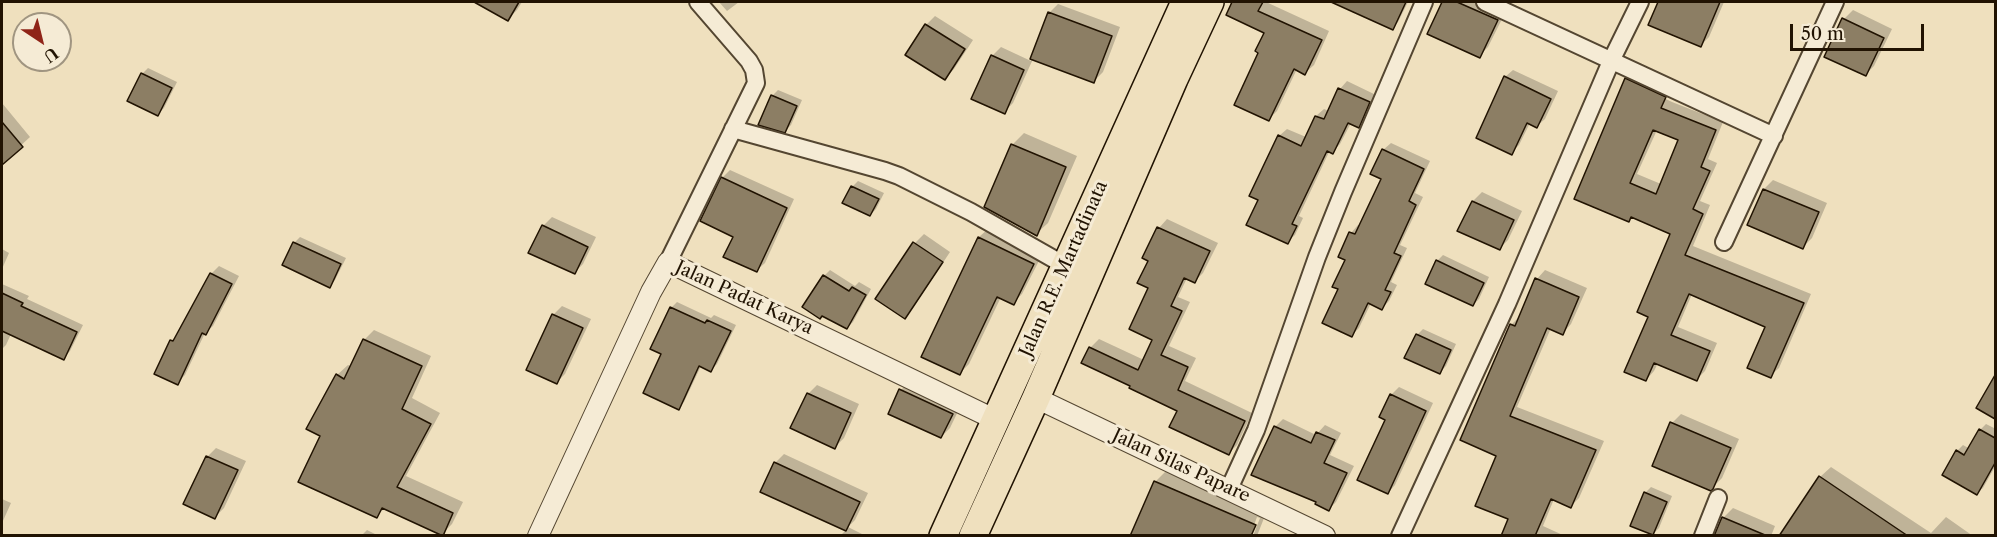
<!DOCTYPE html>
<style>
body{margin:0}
#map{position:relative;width:1997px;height:537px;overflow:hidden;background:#efe0be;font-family:"Libre Caslon Text",serif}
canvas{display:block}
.frame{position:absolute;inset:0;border:3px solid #211302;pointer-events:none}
.north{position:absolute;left:12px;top:12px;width:60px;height:60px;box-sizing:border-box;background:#f5ebd5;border:2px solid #a09581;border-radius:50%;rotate:145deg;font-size:16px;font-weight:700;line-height:24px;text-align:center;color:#211302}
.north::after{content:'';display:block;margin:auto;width:21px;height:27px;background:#8f2418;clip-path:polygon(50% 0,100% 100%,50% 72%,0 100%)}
.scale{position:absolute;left:1790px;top:24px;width:134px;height:27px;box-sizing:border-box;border:3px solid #211302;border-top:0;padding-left:8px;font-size:18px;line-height:21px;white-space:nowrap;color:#211302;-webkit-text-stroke:4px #f5ebd5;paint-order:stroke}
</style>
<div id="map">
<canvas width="1997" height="537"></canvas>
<div class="frame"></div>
<div class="north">U</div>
<div class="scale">50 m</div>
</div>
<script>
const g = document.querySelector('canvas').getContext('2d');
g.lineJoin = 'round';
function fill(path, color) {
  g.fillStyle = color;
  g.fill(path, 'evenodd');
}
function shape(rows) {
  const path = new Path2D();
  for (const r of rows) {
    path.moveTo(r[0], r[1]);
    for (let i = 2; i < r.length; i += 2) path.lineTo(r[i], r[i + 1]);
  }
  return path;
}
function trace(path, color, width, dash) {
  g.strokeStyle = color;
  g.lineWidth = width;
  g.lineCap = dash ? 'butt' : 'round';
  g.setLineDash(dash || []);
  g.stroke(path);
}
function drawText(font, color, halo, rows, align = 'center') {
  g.font = font + ' "Libre Caslon Text",serif';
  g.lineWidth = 6;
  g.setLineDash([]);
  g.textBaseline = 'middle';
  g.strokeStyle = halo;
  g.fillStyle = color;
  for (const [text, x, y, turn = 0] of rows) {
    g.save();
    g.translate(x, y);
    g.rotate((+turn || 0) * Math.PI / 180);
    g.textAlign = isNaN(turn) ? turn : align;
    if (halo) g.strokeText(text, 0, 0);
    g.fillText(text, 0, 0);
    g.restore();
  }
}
const shadow = shape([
 [477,2,522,2,517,10,508,19],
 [719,2,739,2,727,11],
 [1233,2,1266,2,1329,31,1314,65,1305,73,1297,69,1277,111,1269,119,1260,52,1266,32,1228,14],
 [1358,2,1408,2,1398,22,1392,28,1354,11],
 [1444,2,1485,2,1506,11,1488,47,1479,56,1429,33],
 [1660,2,1724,2,1709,37,1700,46,1650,24],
 [1058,4,1120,27,1103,72,1094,81,1033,59,1013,103,1004,112,992,56,1001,47,1031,61,1049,13],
 [1853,10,1892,29,1874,66,1865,75,1844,19],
 [935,16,973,40,954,69,945,78,926,25],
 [148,68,177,82,164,108,158,114,142,74],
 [1513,70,1558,91,1545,119,1537,126,1530,123,1519,145,1511,153,1505,77],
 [1634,71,1673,89,1669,97,1628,78,1628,81,1672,102,1723,122,1708,159,1717,163,1700,201,1710,205,1693,246,1811,294,1779,368,1770,376,1767,326,1692,294,1678,327,1717,343,1705,371,1697,379,1658,363,1654,371,1646,380,1650,316,1672,233,1633,216,1629,221,1626,79],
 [1657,130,1680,140,1661,184,1637,174],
 [1347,81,1376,95,1366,119,1359,126,1351,123,1340,144,1333,152,1330,150,1299,216,1303,218,1295,235,1287,242,1260,200,1279,136,1287,129,1306,137,1316,116,1324,109,1329,111,1340,89],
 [778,90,802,100,791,125,785,131,772,96],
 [2,103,30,137,2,163],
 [1024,133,1077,156,1048,223,1036,234,1012,145],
 [1391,143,1430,161,1415,193,1423,197,1400,245,1407,248,1391,282,1397,285,1389,301,1382,308,1371,303,1359,328,1352,335,1340,288,1351,233,1358,225,1360,226,1383,178,1383,150],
 [730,170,794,199,765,263,757,270,735,236,722,178],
 [1773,180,1827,203,1812,238,1803,247,1764,189],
 [858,181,884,193,876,209,870,215,852,187],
 [1482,192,1522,211,1508,240,1499,249,1459,230,1473,201],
 [552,217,596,237,583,264,574,273,543,226],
 [1167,219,1218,243,1203,273,1195,281,1187,278,1178,297,1190,302,1169,346,1196,358,1185,381,1252,413,1237,445,1229,453,1179,410,1132,385,1090,348,1099,339,1144,360,1154,339,1150,287,1150,260,1144,258,1159,228],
 [988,229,1042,255,1022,294,1013,303,1001,297,969,364,960,373,923,356,979,237],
 [924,234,950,252,913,308,904,317,915,243],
 [300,237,346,258,335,280,329,286,294,243],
 [2,249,9,253,2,269],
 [1443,255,1489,277,1479,299,1473,305,1437,261],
 [219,266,239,276,213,326,205,333,185,375,177,383,171,341,179,334,211,274],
 [830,270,855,286,859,282,871,289,853,322,847,328,824,276],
 [1545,270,1587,288,1571,324,1563,333,1551,328,1517,407,1604,441,1579,498,1571,506,1554,499,1543,526,1565,536,1503,536,1510,519,1498,455,1511,325,1520,316,1537,279],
 [2,284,29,296,27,299,83,325,70,351,64,358,11,334,6,345,2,349],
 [677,302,711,318,714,315,736,325,717,364,711,370,701,366,684,402,678,408,671,308],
 [562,306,591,319,565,374,556,383,553,315],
 [1423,329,1456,344,1446,366,1440,372,1417,335],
 [374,330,431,356,412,398,440,413,406,476,463,502,452,524,442,534,385,508,376,516,322,435,337,375,348,365,352,367,364,340],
 [1996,378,1996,416,1994,417,1978,408],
 [910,381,961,405,950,428,941,437,901,390],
 [817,385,859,404,844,438,835,447,808,394],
 [1399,387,1433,403,1395,485,1388,493,1387,419,1391,395],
 [1681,414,1739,439,1722,478,1712,488,1672,423],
 [1283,419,1316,435,1325,425,1341,433,1330,455,1354,466,1336,502,1329,509,1318,502,1253,474,1275,427],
 [1986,424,1996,429,1996,465,1983,488,1977,493,1957,451,1963,445,1970,449,1980,430],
 [216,448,246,461,224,508,215,517,185,504,207,457],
 [784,454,868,493,855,520,848,527,866,536,840,536,846,530,775,463],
 [1831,467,1931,533,1946,517,1973,536,1791,536,1820,477],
 [1167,470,1266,513,1257,536,1253,536,1260,518,1257,517,1250,536,1155,482],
 [1651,487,1672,496,1659,528,1653,534,1645,493],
 [2,499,11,503,2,523],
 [1733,508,1775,526,1771,536,1716,536,1723,518],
 [367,530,379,536,361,536]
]);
const building = shape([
 [474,2,519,2,508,21,474,2],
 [1232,2,1263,2,1258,11,1322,40,1305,75,1294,69,1269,121,1234,105,1258,53,1255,51,1264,33,1226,15,1232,2],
 [1331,2,1406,2,1393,30,1331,2],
 [1442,2,1457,2,1498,20,1480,58,1427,34,1442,2],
 [1658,2,1720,2,1701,47,1648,25,1658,2],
 [1048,12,1112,36,1094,83,1030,59,1048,12],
 [1842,18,1884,38,1866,76,1824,57,1842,18],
 [925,24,965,49,945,80,905,55,925,24],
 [991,55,1024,70,1005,114,971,99,991,55],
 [141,73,172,88,158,116,127,101,141,73],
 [1504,76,1551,99,1537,128,1527,123,1512,155,1476,138,1504,76],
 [1625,78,1666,97,1661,108,1716,130,1701,167,1710,171,1693,209,1703,214,1685,255,1804,303,1771,378,1747,368,1765,327,1689,294,1671,335,1710,351,1697,381,1654,363,1646,381,1624,372,1648,317,1637,312,1670,234,1631,217,1629,222,1574,199,1625,78],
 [1653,130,1678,140,1656,194,1630,183,1653,130],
 [1338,88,1370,102,1359,128,1348,123,1333,154,1327,151,1292,224,1297,226,1288,244,1246,225,1258,200,1249,196,1278,135,1301,146,1315,116,1324,119,1338,88],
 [771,95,797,106,785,133,758,125,771,95],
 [2,122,23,147,2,165,2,122],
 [1011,144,1066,167,1037,236,984,207,1011,144],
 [1382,149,1424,169,1409,201,1416,205,1394,253,1401,256,1385,290,1391,292,1382,310,1368,303,1352,337,1322,323,1338,289,1332,287,1345,260,1338,257,1349,232,1355,234,1381,179,1370,174,1382,149],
 [721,177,787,208,757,272,723,257,733,237,700,221,721,177],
 [851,186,879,199,870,216,842,203,851,186],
 [1763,189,1819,212,1803,249,1747,225,1763,189],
 [1472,201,1514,220,1500,250,1457,231,1472,201],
 [542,225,588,247,575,274,528,253,542,225],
 [1157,227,1210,251,1195,283,1184,278,1171,306,1182,311,1161,355,1188,367,1178,390,1245,421,1229,455,1169,427,1177,411,1129,388,1130,386,1081,363,1089,347,1138,370,1152,340,1129,329,1148,288,1137,283,1148,261,1142,258,1157,227],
 [978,237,1034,264,1014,305,997,297,960,375,921,357,978,237],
 [293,242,341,264,330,288,282,265,293,242],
 [913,242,943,262,905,319,875,299,913,242],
 [1436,260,1484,283,1473,306,1425,284,1436,260],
 [210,273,232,284,206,335,202,333,178,385,154,374,170,340,173,341,210,273],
 [823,275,849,291,852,287,866,295,847,329,822,316,820,319,802,307,823,275],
 [1535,278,1579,297,1563,335,1547,328,1510,416,1596,450,1571,508,1551,499,1535,536,1501,536,1508,519,1475,506,1496,456,1460,440,1510,324,1515,326,1535,278],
 [2,293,23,303,21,306,77,332,64,360,2,331,2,293],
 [670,307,705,323,707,320,731,331,711,372,699,366,679,410,643,393,661,354,650,349,670,307],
 [552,314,583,328,557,384,526,370,552,314],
 [1416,334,1451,350,1440,374,1404,358,1416,334],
 [363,339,422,366,402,409,431,424,397,487,453,513,443,536,382,508,377,518,298,482,320,436,306,429,336,374,344,379,363,339],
 [1995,375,1995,419,1976,408,1995,375],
 [899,389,953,414,941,438,888,414,899,389],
 [807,393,851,413,835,449,790,428,807,393],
 [1390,394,1426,411,1388,494,1357,480,1385,420,1379,417,1390,394],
 [1670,422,1731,448,1713,489,1711,491,1652,466,1670,422],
 [1274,426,1311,443,1316,432,1335,440,1324,463,1347,473,1329,511,1315,504,1316,502,1251,475,1274,426],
 [1979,429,1995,438,1995,463,1977,495,1942,475,1956,450,1964,455,1979,429],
 [206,456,238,470,215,519,183,504,206,456],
 [774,462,860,502,846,531,760,492,774,462],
 [1819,476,1908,536,1779,536,1819,476],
 [1154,481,1256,525,1251,536,1130,536,1154,481],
 [1644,492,1667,502,1653,535,1630,526,1644,492],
 [1722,517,1765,535,1765,536,1714,536,1722,517]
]);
const minor = shape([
 [1485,2,1774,136],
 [733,129,885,171,899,176,971,212,1066,266],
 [1724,242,1835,2],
 [668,262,756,83,754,70,749,61,698,2],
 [1229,489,1256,430,1317,257,1343,192,1424,2],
 [1400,536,1507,304,1612,59,1640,2],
 [1703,536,1718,498]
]);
const tertiary = shape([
 [1036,398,1325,536],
 [538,536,651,292,668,262,996,420]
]);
const trunk = shape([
 [943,536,1185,2],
 [973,536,1036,398,1174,79,1210,2]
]);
const streetNames = [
 ["Jalan R.E. Martadinata",1064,269,-66],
 ["Jalan Padat Karya",744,298,25],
 ["Jalan Silas Papare",1181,466,25]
];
fill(shadow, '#0003');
fill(building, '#8c7e64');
trace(building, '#211302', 1.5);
trace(minor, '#544631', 20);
trace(tertiary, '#544631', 22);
trace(trunk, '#211302', 30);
trace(minor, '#f5ebd5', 16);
trace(tertiary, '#f5ebd5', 20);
trace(trunk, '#efe0be', 27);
drawText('18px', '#211302', '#f5ebd5', streetNames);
</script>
